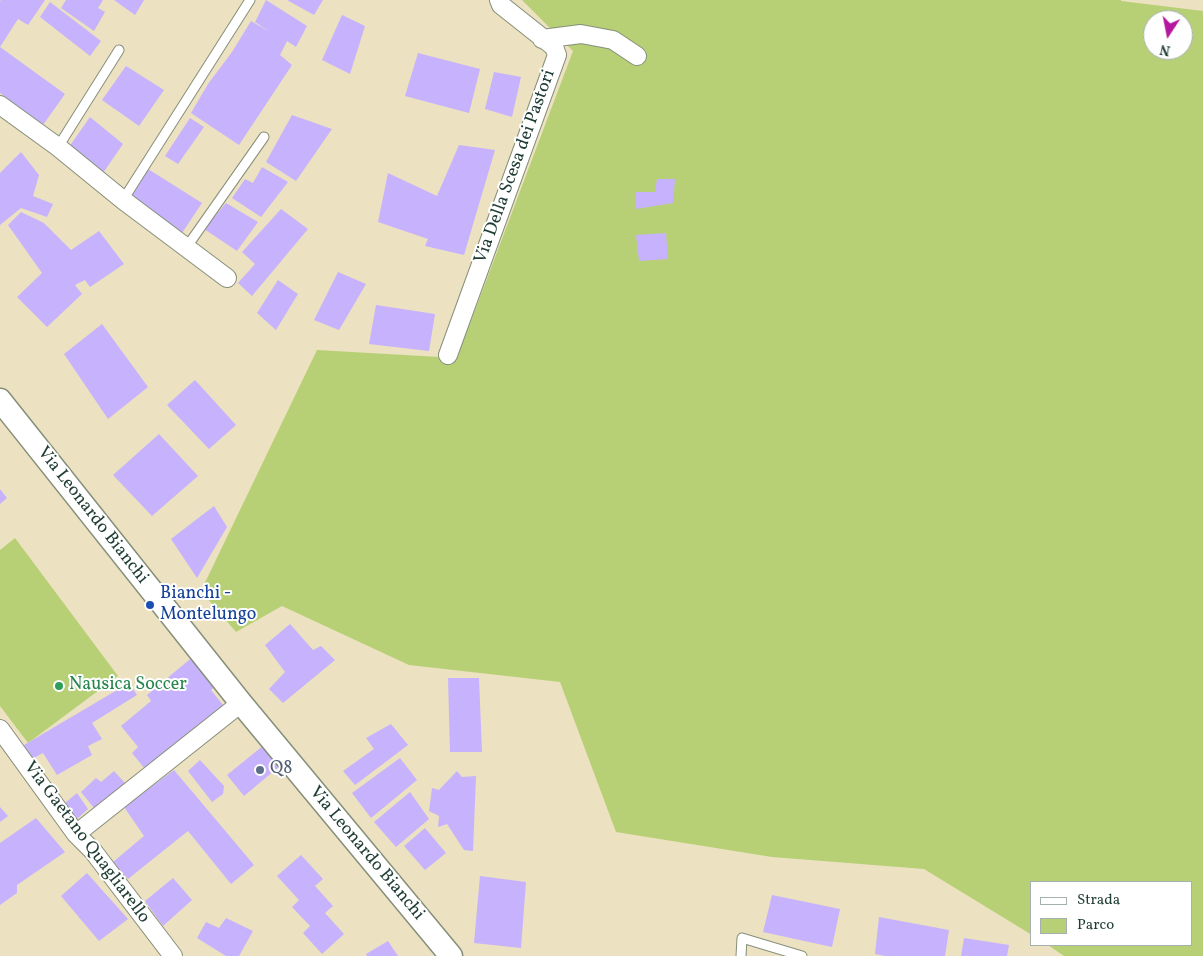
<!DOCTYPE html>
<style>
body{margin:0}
#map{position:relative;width:1203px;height:956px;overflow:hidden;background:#ece1c0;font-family:Vollkorn,serif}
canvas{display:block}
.legend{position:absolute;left:1030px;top:881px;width:162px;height:65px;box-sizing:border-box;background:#fff;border:1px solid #a5b1ae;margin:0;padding:6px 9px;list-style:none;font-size:15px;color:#1f3d34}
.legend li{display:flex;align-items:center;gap:10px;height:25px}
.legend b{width:25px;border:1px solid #a5b1ae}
.north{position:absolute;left:1143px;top:10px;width:50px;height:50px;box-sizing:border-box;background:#fff;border:1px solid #a5b1ae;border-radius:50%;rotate:191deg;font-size:14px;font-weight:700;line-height:20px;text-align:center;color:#1f3d34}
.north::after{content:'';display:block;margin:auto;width:18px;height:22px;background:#b5179e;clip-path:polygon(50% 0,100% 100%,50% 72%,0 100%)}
</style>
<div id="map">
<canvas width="1203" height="956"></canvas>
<ul class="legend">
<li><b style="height:6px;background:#fff"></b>Strada</li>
<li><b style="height:14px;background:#b7d075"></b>Parco</li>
</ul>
<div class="north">N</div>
</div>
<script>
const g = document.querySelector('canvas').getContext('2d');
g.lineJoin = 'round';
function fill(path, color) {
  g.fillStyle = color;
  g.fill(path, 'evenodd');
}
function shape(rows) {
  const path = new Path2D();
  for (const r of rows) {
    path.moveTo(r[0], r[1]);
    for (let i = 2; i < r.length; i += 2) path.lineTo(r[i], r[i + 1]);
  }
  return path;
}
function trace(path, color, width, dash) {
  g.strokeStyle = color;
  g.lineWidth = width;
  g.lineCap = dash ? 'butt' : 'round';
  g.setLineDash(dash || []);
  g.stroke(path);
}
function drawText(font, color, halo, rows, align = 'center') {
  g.font = font + ' Vollkorn,serif';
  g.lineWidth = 4;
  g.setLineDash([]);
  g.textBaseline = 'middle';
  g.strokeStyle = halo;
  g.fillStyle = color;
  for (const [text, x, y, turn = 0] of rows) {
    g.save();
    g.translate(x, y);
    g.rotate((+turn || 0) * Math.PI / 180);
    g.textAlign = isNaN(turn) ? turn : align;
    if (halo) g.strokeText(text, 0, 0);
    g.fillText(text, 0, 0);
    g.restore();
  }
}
const green = shape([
 [522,0,1121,0,1121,1,1203,11,1203,956,1064,956,1048,945,1192,945,1192,882,1032,882,1032,935,924,869,772,857,616,832,560,682,409,665,282,606,236,632,201,591,317,350,457,358,573,51],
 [1153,20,1183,20,1183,50,1153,50],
 [15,538,118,676,28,743,0,706,0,550]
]);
const building = shape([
 [1,0,45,0,28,25,18,19,0,47,65,94,43,125,0,93,0,1],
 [66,0,103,0,98,8,105,12,94,31,61,8],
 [114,0,144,0,135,15],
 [266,0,307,26,296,47,287,41,280,55,292,65,239,145,191,113,208,84,232,52,251,21,270,32,255,22],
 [287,0,323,0,314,15],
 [50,2,101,41,90,56,40,17],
 [342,15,365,26,350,74,322,60],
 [418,53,480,69,469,113,405,96],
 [126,66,164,90,139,126,102,100],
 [494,72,521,77,512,117,485,109],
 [292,115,332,129,296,181,266,162],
 [90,117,123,144,103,173,69,147],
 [190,118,204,127,178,164,165,156],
 [459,145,495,150,464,255,425,246,428,239,378,222,388,173,437,196],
 [21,152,39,175,33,196,53,204,47,217,21,208,0,225,0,173],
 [262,167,288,182,261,217,232,198,245,179,253,183],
 [148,169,202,203,180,236,129,198],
 [657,179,675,179,673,203,636,209,636,192,655,192],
 [226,203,258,222,237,251,204,229],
 [281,209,308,229,252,296,238,283,255,264,242,252],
 [21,212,44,223,71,250,99,231,124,264,90,287,85,280,75,285,82,294,47,327,17,297,42,273,8,225],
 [666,233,668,259,639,261,636,235],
 [338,272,366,284,339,330,314,320],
 [278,280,298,294,276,330,257,313],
 [376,305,435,314,429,351,369,344],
 [102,324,148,387,108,419,64,354],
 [195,380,236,425,209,449,167,405],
 [159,434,198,476,152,516,113,475],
 [0,489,7,498,0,504],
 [214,506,227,527,197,578,171,539],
 [290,624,313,650,321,646,335,660,283,703,269,689,285,672,265,645],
 [195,655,218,684,211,690,223,705,145,769,132,753,138,747,121,726,151,701,147,695],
 [448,678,479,678,482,752,450,752],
 [129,683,137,695,92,723,102,739,88,746,92,755,57,775,43,753,32,759,24,745],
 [391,724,408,745,355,785,343,771,374,749,366,738],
 [264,745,281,765,244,796,227,775],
 [400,758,417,780,371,818,352,793],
 [200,760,224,786,223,794,212,802,188,771],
 [174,770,254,865,231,884,188,831,128,879,113,862,144,836,124,807],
 [114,771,125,783,94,808,81,792,96,778,101,782],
 [457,771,462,777,476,776,473,851,464,850,447,824,438,827,439,816,429,811,432,788,439,790],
 [410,792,429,819,396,847,374,822],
 [77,793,88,809,77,819,65,803],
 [0,807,8,816,0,822],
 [36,818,65,852,17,885,17,893,0,905,0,843],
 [425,828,446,853,425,870,404,846],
 [301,855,323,879,315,886,333,906,325,913,344,934,322,954,303,933,310,926,292,907,299,900,277,876],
 [87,873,128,919,99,941,61,896],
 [480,876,526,882,521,948,474,943],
 [173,878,192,900,163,926,145,901],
 [772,895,840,909,832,947,763,932],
 [879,917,949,930,945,956,885,956,875,954],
 [226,918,253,931,239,956,226,956,197,938,206,922,219,928],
 [964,938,1009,945,1007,956,961,956],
 [388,941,398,956,367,956,366,954]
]);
const service = shape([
 [58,147,119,50],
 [123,200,250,0],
 [186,248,264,137],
 [741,956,742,938,802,956]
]);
const minor = shape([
 [542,39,581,34,613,40,637,56],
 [0,105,58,147,123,200,227,278],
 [448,355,557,55,554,47,501,5,499,0],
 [0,729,76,834,93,851,173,956],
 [76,834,241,703]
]);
const tertiary = shape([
 [0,400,241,703,451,956]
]);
const markers = [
 [150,605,5,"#1a4fb4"],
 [59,686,5,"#2e9e5b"],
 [260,770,5,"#5c6f8a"]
];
const streetNames = [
 ["Via Della Scesa dei Pastori",516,167,-70],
 ["Via Leonardo Bianchi",92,516,52],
 ["Via Gaetano Quagliarello",86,843,53],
 ["Via Leonardo Bianchi",366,854,50]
];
const transitNames = [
 ["Bianchi -",160,595],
 ["Montelungo",160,616]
];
const leisureNames = [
 ["Nausica Soccer",69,686]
];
const serviceNames = [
 ["Q8",270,770]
];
fill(green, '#b7d075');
fill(building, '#c7b2fd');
trace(service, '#868f7a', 11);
trace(minor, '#868f7a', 20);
trace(tertiary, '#868f7a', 25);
trace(service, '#fff', 9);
trace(minor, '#fff', 18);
trace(tertiary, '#fff', 22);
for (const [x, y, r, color] of markers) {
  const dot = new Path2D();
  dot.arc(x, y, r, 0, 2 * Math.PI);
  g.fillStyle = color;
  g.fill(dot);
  trace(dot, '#fff', 2);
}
drawText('18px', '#1f3d34', '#fff', streetNames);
drawText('18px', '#164399', '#fff', transitNames, 'left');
drawText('18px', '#27864d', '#fff', leisureNames, 'left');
drawText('18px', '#4e5e75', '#fff', serviceNames, 'left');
</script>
